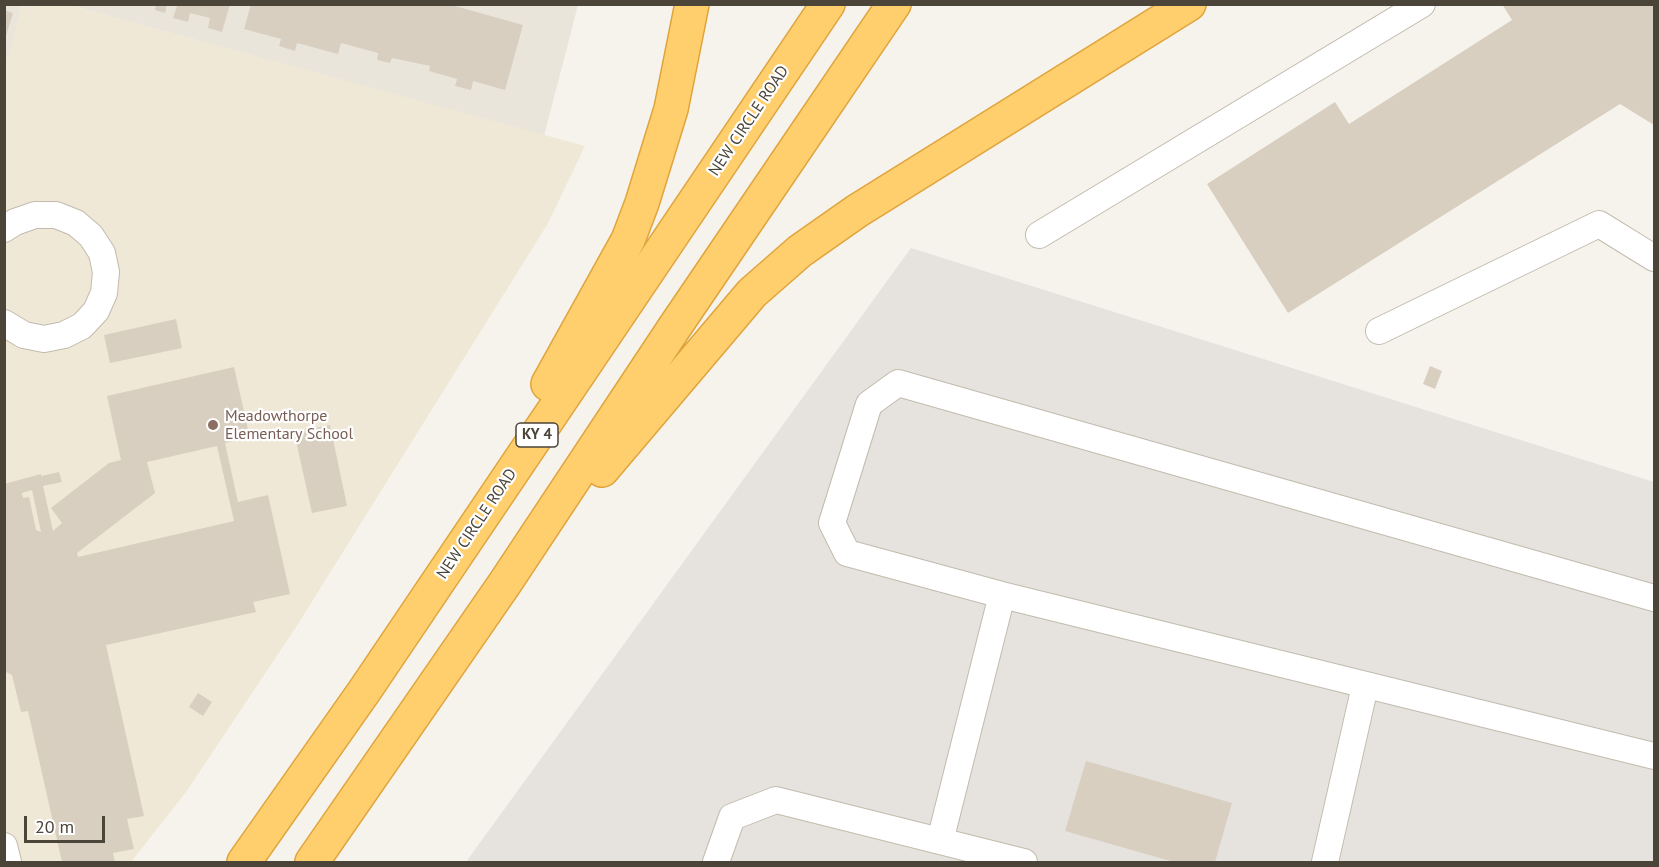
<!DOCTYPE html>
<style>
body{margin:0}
#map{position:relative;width:1659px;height:867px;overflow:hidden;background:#f6f3ec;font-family:"PT Sans",sans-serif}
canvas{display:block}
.frame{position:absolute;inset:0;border:6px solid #4b4439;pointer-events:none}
.scale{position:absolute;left:24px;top:816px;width:81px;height:27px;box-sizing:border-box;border:3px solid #4b4439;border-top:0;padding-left:8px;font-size:18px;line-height:21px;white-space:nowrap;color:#4b4439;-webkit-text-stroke:4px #fff;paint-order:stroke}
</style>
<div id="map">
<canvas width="1659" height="867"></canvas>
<div class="frame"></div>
<div class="scale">20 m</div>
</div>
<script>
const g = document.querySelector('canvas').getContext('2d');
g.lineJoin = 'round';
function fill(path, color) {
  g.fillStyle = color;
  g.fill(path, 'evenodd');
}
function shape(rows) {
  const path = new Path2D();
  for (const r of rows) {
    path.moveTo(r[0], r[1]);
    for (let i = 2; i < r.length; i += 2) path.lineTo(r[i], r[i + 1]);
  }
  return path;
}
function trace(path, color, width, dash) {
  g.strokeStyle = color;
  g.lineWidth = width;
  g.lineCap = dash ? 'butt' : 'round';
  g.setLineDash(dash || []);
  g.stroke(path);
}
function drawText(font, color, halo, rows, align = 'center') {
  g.font = font + ' "PT Sans",sans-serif';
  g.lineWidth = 4.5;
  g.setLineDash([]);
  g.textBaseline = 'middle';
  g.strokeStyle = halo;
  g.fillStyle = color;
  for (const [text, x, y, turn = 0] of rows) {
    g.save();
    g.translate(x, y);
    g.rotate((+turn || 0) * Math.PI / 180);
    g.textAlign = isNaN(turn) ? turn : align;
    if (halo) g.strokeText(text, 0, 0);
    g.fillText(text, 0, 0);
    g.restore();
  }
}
const residential = shape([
 [5,5,22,5,5,72],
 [69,5,578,5,544,136]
]);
const industrial = shape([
 [911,248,1654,482,1654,862,466,862]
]);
const education = shape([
 [22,5,69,5,585,146,547,225,298,624,186,792,131,862,5,862,4,72]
]);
const building = shape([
 [156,4,167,4,165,13,155,10],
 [173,4,230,4,222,32,208,28,210,18,190,13,188,22,173,18,177,6],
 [251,4,448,4,523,25,505,90,473,81,471,90,455,86,457,79,429,71,430,66,392,58,390,63,377,60,378,53,341,43,338,54,297,43,295,51,279,46,281,39,244,29],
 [1502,4,1654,4,1654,125,1620,104,1288,313,1207,184,1335,102,1349,124,1512,20],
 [4,10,13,13,5,39,4,39],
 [176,319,182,348,110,363,104,335],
 [1430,366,1442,371,1435,389,1423,384],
 [234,367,250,438,225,443,238,502,268,495,290,594,253,602,256,612,106,645,144,816,127,819,134,849,113,853,115,862,62,862,28,711,21,712,12,675,4,671,4,484,41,474,41,476,59,472,62,482,43,486,53,531,62,523,51,508,109,463,121,460,107,396],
 [217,446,234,521,78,557,77,553,155,493,147,462],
 [32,490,41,532,36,530,29,497,23,498,22,493],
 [330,425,347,506,312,513,294,432],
 [198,693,212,702,203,716,189,707],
 [1086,761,1232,803,1215,862,1174,862,1065,831]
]);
const minor = shape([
 [4,229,15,222,35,215,56,215,76,223,91,236,102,253,106,272,104,293,96,311,82,326,64,335,44,339,24,335,4,323],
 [1039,235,1422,4],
 [1379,331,1599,224,1654,258],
 [1654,598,898,383,869,404,832,523,847,553,1002,595,1654,756],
 [940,841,1002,595],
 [4,846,8,862],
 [716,862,732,817,776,800,1024,862],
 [1325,862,1365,686]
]);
const highway = shape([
 [548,384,628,240,642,203,671,109,692,4],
 [602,470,752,293,800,251,857,211,1189,4],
 [244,862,365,690,828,4],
 [312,862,505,583,674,328,894,4]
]);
const markers = [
 [213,425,6,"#8d6e63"]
];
const shields = [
 [537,435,42]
];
const shieldNames = [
 ["KY 4",537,435]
];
const streetNames = [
 ["NEW CIRCLE ROAD",749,121,-56],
 ["NEW CIRCLE ROAD",477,524,-56]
];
const educationNames = [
 ["Meadowthorpe",225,416],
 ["Elementary School",225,434]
];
fill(residential, '#eae5da');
fill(industrial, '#e6e2dd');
fill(education, '#efe8d6');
fill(building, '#d8cfc1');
trace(minor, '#c2bbae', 28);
trace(highway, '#e0a43c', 36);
trace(minor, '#fff', 26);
trace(highway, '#ffcf6e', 33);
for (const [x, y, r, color] of markers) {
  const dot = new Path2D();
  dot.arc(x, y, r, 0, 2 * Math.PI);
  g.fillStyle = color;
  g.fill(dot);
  trace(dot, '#fff', 2);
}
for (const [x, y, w] of shields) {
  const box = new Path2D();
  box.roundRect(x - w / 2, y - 12, w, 24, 4.5);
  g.fillStyle = '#fff';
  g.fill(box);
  trace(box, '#4b4439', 1.5);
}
drawText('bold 15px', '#4b4439', null, shieldNames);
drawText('16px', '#4b4439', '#fff', streetNames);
drawText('16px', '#785e54', '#fff', educationNames, 'left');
</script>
